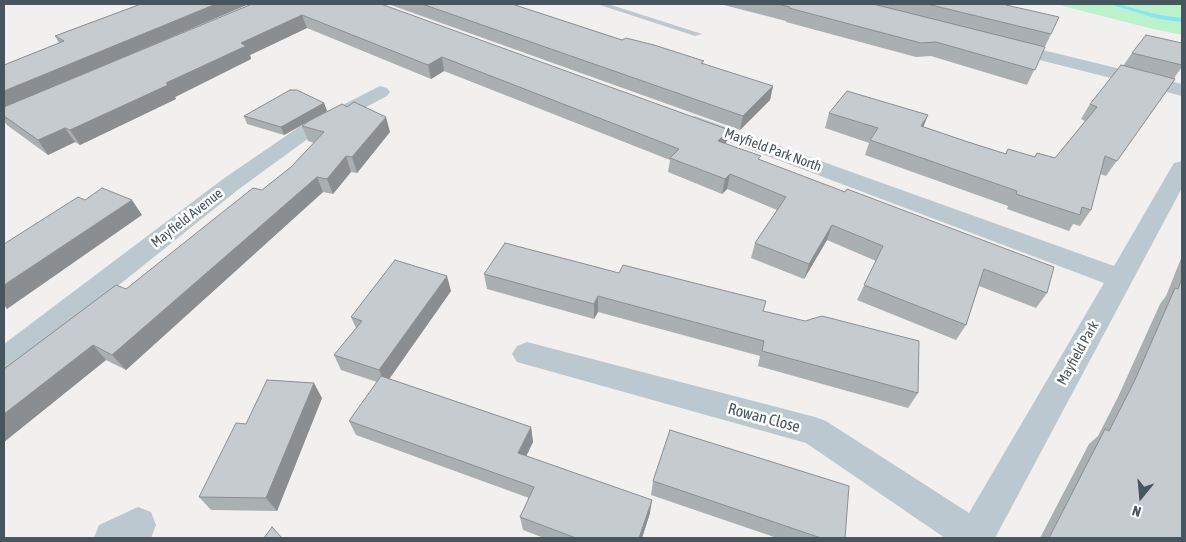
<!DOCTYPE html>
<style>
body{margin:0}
#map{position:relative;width:1186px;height:542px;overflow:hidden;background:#f2efef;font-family:"Asap Condensed",sans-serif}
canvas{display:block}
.frame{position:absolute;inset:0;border:5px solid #46555e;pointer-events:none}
.north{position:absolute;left:1116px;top:472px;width:50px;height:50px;-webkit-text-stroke:4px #fff;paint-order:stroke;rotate:197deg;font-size:14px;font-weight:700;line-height:20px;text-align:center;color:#46555e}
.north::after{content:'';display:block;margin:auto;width:18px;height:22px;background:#46555e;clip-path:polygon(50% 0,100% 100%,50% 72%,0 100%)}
</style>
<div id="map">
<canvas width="1186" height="542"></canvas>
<div class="frame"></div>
<div class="north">N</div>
</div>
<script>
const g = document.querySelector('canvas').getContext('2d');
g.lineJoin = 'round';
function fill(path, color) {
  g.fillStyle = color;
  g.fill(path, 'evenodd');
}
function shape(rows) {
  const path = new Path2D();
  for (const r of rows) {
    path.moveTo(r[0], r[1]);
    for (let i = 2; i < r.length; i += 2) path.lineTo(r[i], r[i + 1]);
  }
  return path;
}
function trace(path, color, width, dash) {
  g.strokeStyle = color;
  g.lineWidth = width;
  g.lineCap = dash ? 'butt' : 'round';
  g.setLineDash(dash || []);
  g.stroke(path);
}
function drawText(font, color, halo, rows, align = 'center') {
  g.font = font + ' "Asap Condensed",sans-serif';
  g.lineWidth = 5;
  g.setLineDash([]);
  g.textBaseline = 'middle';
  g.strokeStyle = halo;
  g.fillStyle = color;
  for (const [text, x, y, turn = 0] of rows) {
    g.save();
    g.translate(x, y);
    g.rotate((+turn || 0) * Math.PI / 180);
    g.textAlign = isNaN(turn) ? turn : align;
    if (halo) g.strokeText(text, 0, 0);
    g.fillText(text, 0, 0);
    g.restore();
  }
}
const green = shape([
 [1055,4,1182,4,1182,35,1149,28]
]);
const stream = shape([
 [1109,4,1118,4,1159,15,1182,18,1182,22,1159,19,1109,4]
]);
const service = shape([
 [597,4,608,4,702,34,695,36,597,4]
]);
const minor = shape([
 [1006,41,1182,84,1182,96,1000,50,997,46,1000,42,1006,41],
 [380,86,387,88,390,92,387,96,313,135,239,189,14,369,4,372,4,344,223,179,299,127,380,86],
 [695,116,1114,266,1171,168,1174,163,1182,161,1182,188,995,538,945,538,806,443,517,362,512,354,517,346,527,342,815,417,826,421,969,513,1104,283,688,126,685,122,688,118,695,116],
 [138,507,151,512,156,525,151,538,94,538,99,525,138,507]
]);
const wall = shape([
 [141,4,249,4,98,68,252,4,381,4,726,144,1047,293,1036,308,979,286,966,325,956,340,857,300,876,261,827,240,804,279,751,258,755,243,777,210,727,189,722,194,668,172,670,160,444,71,431,79,307,28,250,55,251,59,175,97,176,99,80,145,75,142,48,155,7,125,4,121,4,65,59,43,55,36],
 [388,4,512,4,622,40,773,86,770,100,740,130],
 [720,4,1007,4,1006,5,1051,34,1027,85,931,56,916,57,786,22,786,21],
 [1182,43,1182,67,1174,78,1175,79,1106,176,1100,174,1091,210,1080,226,1073,224,1069,231,1007,209,1008,206,865,155,869,143,825,128,829,113,928,115,923,127,1005,154,1008,149,1034,157,1037,153,1055,158,1085,121,1081,119,1090,104,1123,66,1132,53],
 [324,103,327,111,284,135,247,124,244,116],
 [302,126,390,132,357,173,351,172,333,194,323,192,126,370,106,360,4,442,4,369,126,289,262,190,291,167,314,143,308,141],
 [1182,256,1182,538,1040,538,1089,444,1098,436,1118,397,1160,304,1166,296],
 [484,274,763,311,918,393,908,408,758,366,760,356,598,312,594,319,487,289],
 [451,291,389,379,531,427,533,442,526,456,650,513,642,538,544,538,523,530,520,517,529,498,356,435,349,421,377,382,341,370,334,355,356,328,351,317],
 [322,398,277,511,211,510,199,497,246,424],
 [653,481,845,538,777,538,651,495]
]);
const shadedWall = shape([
 [216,4,249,4,4,108,4,91],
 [302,15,307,28,250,55,251,59,175,97,176,99,80,145,70,130,166,83,241,43],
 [442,57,444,71,431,79,428,65],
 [773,86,770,100,740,130,743,116],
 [324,103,327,111,284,135,281,127],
 [928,115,922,130,921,126],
 [386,117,390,132,357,173,352,157],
 [65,128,75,142,48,155,38,140],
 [729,130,726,144,718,141],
 [346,156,351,172,333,194,327,179],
 [730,174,727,189,722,194,725,179],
 [317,177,323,192,126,370,112,355],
 [132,200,142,215,7,309,4,305,4,285],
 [832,225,827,240,804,279,809,264],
 [447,276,451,291,385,385,379,370],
 [598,296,598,312,594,319,594,304],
 [93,345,106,360,4,442,4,414],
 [314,383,322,398,277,511,266,498],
 [531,427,533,442,521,467,518,453],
 [652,500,650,513,642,538,639,538]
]);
const building = shape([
 [141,4,216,4,4,91,4,65,64,41,55,36,141,4],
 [252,4,381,4,729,130,718,141,761,156,758,159,845,192,847,189,1054,267,1047,293,984,269,966,325,864,285,883,246,832,225,809,264,755,243,786,197,730,174,725,179,670,158,679,149,442,57,428,65,302,15,241,43,246,46,166,83,168,85,70,130,65,128,38,140,4,116,4,107,252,4],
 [422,4,512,4,622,40,626,38,654,45,704,61,701,63,773,86,743,116,422,4],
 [777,4,873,4,1045,47,1035,70,936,42,921,43,789,8,790,7,777,4],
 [927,4,1007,4,1006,5,1059,17,1051,34,927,4],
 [1146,35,1182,43,1182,65,1132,53,1146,35],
 [1121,65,1175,79,1117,161,1105,156,1091,210,1082,207,1080,215,1016,194,1017,191,870,140,878,128,829,113,847,91,928,115,921,126,968,142,1006,154,1008,149,1035,157,1037,153,1055,158,1097,107,1090,104,1121,65],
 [290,90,297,90,324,103,281,127,244,116,290,90],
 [354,102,386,117,352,157,346,156,327,179,317,177,112,355,93,345,4,414,4,369,116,285,126,289,253,188,262,190,291,167,324,132,302,126,309,121,342,104,347,107,354,102],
 [102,188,132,200,4,285,4,244,78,197,85,200,102,188],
 [505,243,619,273,623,265,734,293,766,301,763,311,805,321,822,316,919,341,918,393,762,351,764,341,598,296,594,304,484,274,505,243],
 [395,260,447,276,379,370,334,355,362,321,351,317,395,260],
 [1182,278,1182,538,1049,538,1105,429,1109,431,1134,382,1175,288,1178,289,1182,278],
 [381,376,531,427,518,453,652,500,639,538,576,538,520,517,534,487,349,421,381,376],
 [267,380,314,383,266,498,199,497,236,423,246,424,267,380],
 [670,430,849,486,845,538,821,538,653,481,670,430],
 [272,527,282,538,264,538,272,527]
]);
const streetNames = [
 ["Mayfield Park North",773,150,20],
 ["Mayfield Avenue",187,218,-38],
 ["Mayfield Park",1078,353,-61]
];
const nearStreetnames = [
 ["Rowan Close",764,418,15]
];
fill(green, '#bbf2cc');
fill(stream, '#85e5f2');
fill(service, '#bcc8cf');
fill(minor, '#bcc8cf');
fill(wall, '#aaafb2');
fill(shadedWall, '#8b8e91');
fill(building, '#c6cbcf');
trace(building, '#8b8e91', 1);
drawText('14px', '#46555e', '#fff', streetNames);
drawText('16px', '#46555e', '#fff', nearStreetnames);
</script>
